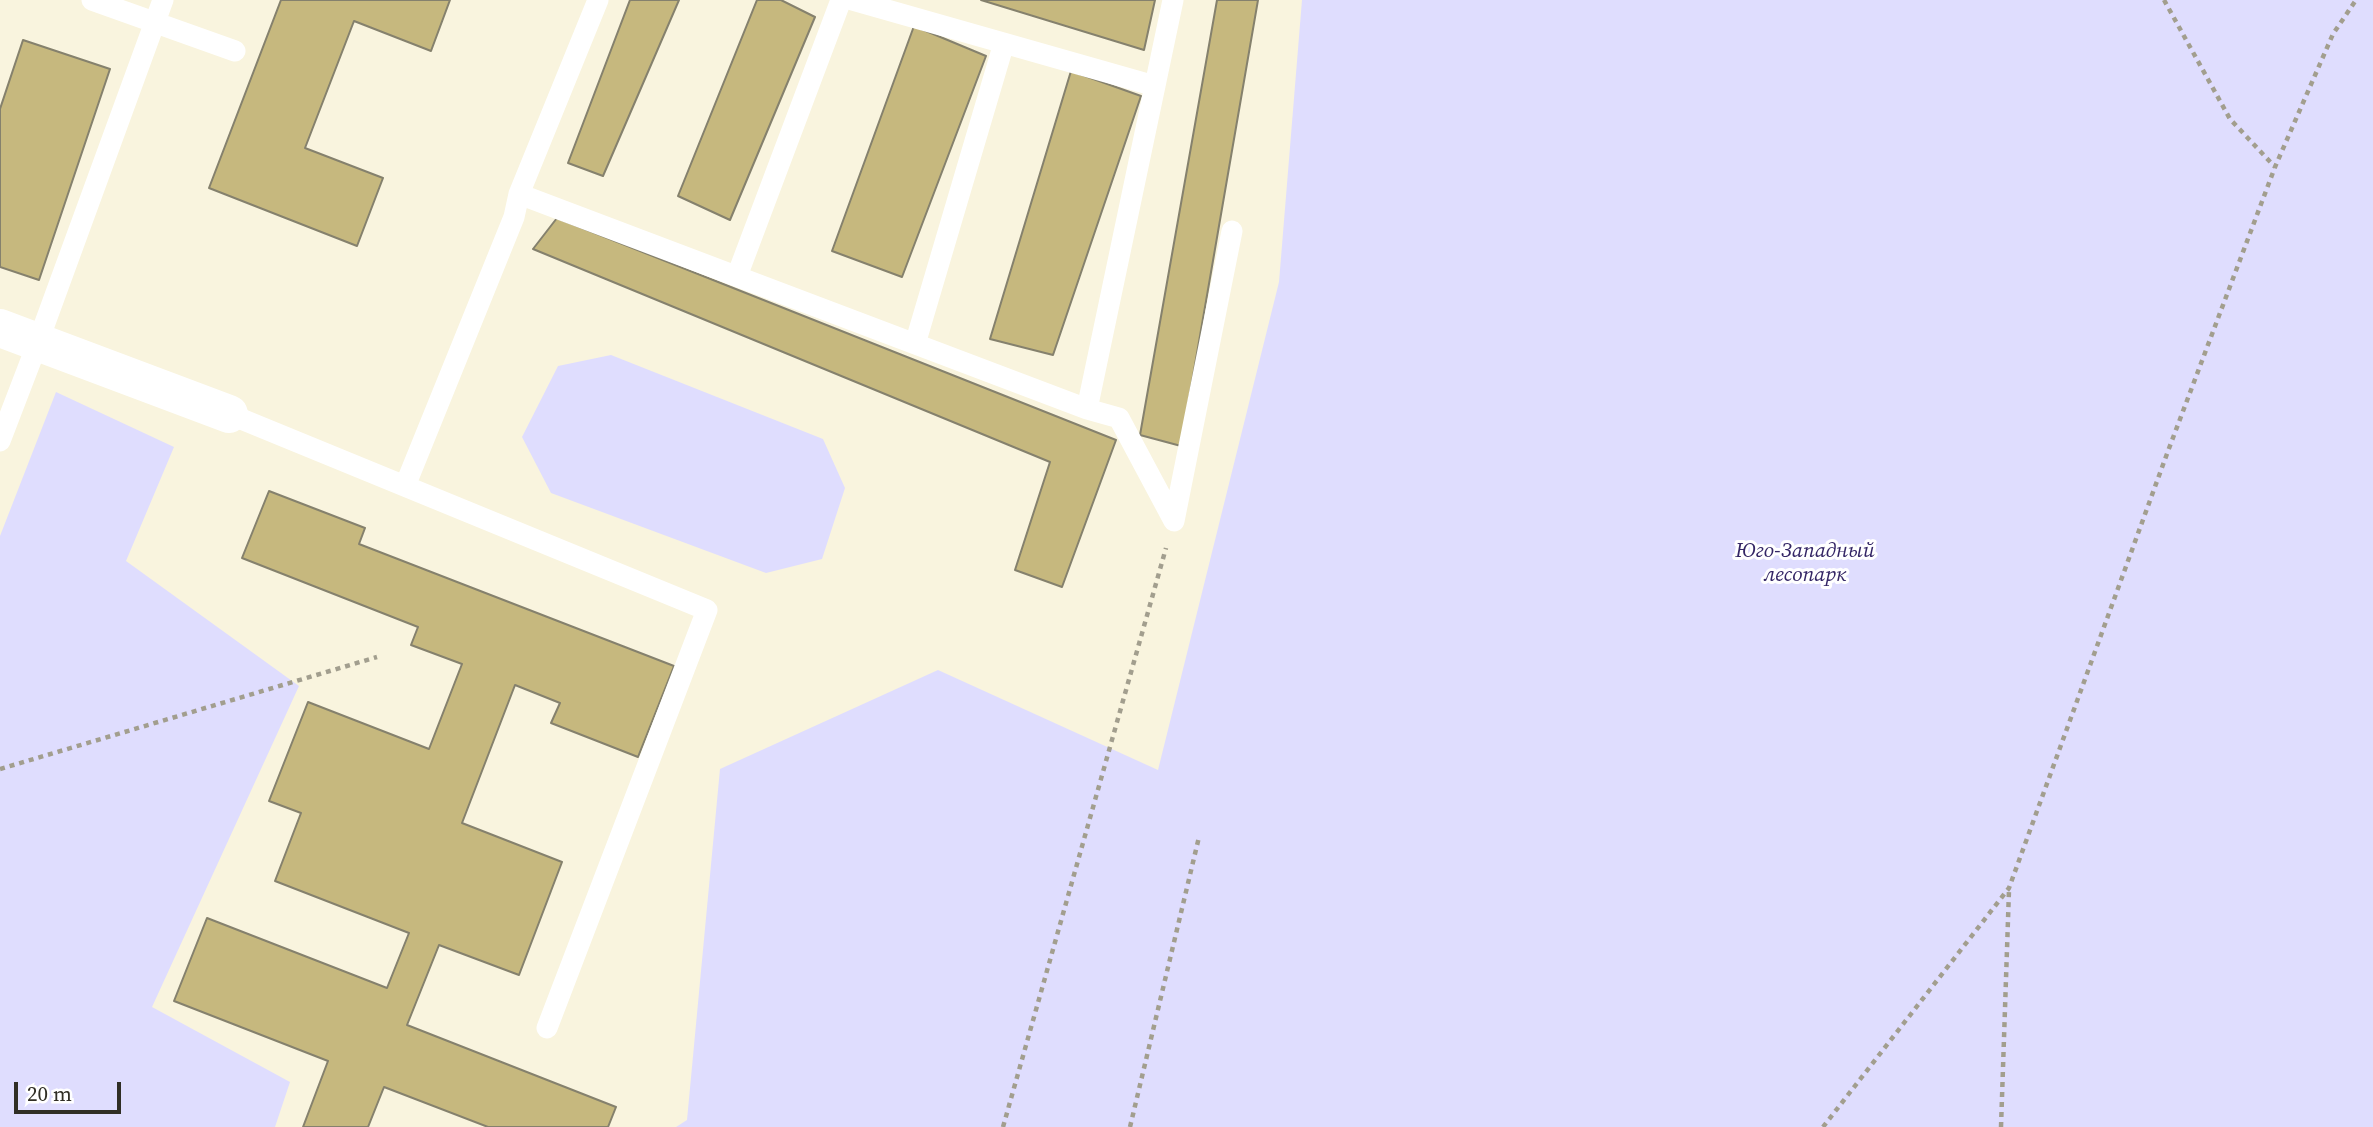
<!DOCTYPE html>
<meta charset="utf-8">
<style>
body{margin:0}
#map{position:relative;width:2373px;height:1127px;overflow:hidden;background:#f9f4de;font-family:"Source Serif 4",serif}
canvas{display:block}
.scale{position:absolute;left:14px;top:1082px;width:107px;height:32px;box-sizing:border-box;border:4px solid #302e25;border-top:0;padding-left:9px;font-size:21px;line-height:24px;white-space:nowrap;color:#302e25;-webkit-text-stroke:5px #fff;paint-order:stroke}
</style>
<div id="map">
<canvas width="2373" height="1127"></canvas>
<div class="scale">20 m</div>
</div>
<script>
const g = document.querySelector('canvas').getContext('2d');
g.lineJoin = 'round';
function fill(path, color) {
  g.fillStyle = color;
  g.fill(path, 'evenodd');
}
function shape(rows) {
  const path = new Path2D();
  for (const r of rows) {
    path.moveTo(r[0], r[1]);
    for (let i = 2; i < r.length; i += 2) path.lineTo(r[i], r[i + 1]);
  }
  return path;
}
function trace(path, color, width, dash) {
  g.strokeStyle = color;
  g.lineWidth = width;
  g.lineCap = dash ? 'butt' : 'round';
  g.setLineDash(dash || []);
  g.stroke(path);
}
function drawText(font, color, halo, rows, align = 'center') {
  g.font = font + ' "Source Serif 4",serif';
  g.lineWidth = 6;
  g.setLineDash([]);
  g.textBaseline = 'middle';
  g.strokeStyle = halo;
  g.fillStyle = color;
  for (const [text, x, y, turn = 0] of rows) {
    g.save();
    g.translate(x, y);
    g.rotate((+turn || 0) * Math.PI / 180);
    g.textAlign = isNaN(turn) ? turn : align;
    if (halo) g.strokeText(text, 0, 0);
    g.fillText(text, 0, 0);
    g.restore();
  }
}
const green = shape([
 [1302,0,2373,0,2373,1127,676,1127,687,1120,720,769,938,670,1158,770,1279,282],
 [611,355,823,439,845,488,822,559,766,573,551,493,522,437,558,366],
 [56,392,174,447,126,561,299,686,152,1007,290,1082,275,1127,0,1127,0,536]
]);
const building = shape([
 [281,0,450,0,431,51,354,21,305,148,383,178,357,246,209,188,281,0],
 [630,0,679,0,603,176,568,163,630,0],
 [757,0,781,0,815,17,730,220,678,196,757,0],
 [981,0,1155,0,1144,50,981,0],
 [1217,0,1258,0,1181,446,1140,435,1217,0],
 [914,26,986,56,902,277,832,251,914,26],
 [23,40,110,69,39,280,0,267,0,109,23,40],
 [1071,71,1141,96,1053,355,990,339,1071,71],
 [557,218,1116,440,1062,587,1015,570,1050,462,533,249,557,218],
 [269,491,365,528,359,544,674,666,638,757,551,723,560,703,515,685,462,823,562,862,519,975,439,945,407,1025,616,1107,608,1127,488,1127,384,1087,368,1127,303,1127,328,1061,174,1001,207,918,387,988,409,933,275,881,301,813,269,801,308,702,429,749,462,664,411,645,418,627,242,558,269,491]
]);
const path = shape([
 [2164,0,2230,119,2275,167],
 [0,769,377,657],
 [1003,1127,1166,548],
 [1130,1127,1199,837],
 [1823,1127,2009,888,2168,451,2275,167,2333,34,2356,0],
 [2001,1127,2009,890]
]);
const service = shape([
 [92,0,235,51],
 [852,0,1155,86],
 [1173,0,1087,409,1119,418,1174,521,1232,231],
 [519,194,1087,409],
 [737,276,841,0],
 [915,344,1004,43],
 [229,414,707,610,547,1028],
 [0,441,38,342,163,0],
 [405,486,514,217,519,194,598,0]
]);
const minor = shape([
 [0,328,229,414]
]);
const parkNames = [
 ["Юго-Западный",1805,552],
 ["лесопарк",1805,576]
];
fill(green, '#dfddfe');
fill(building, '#c6b87e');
trace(building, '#85816d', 2);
trace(path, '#a29e8e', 4.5, [5, 5]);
trace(service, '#fff', 21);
trace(minor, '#fff', 38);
drawText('italic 21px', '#332565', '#fff', parkNames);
</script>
